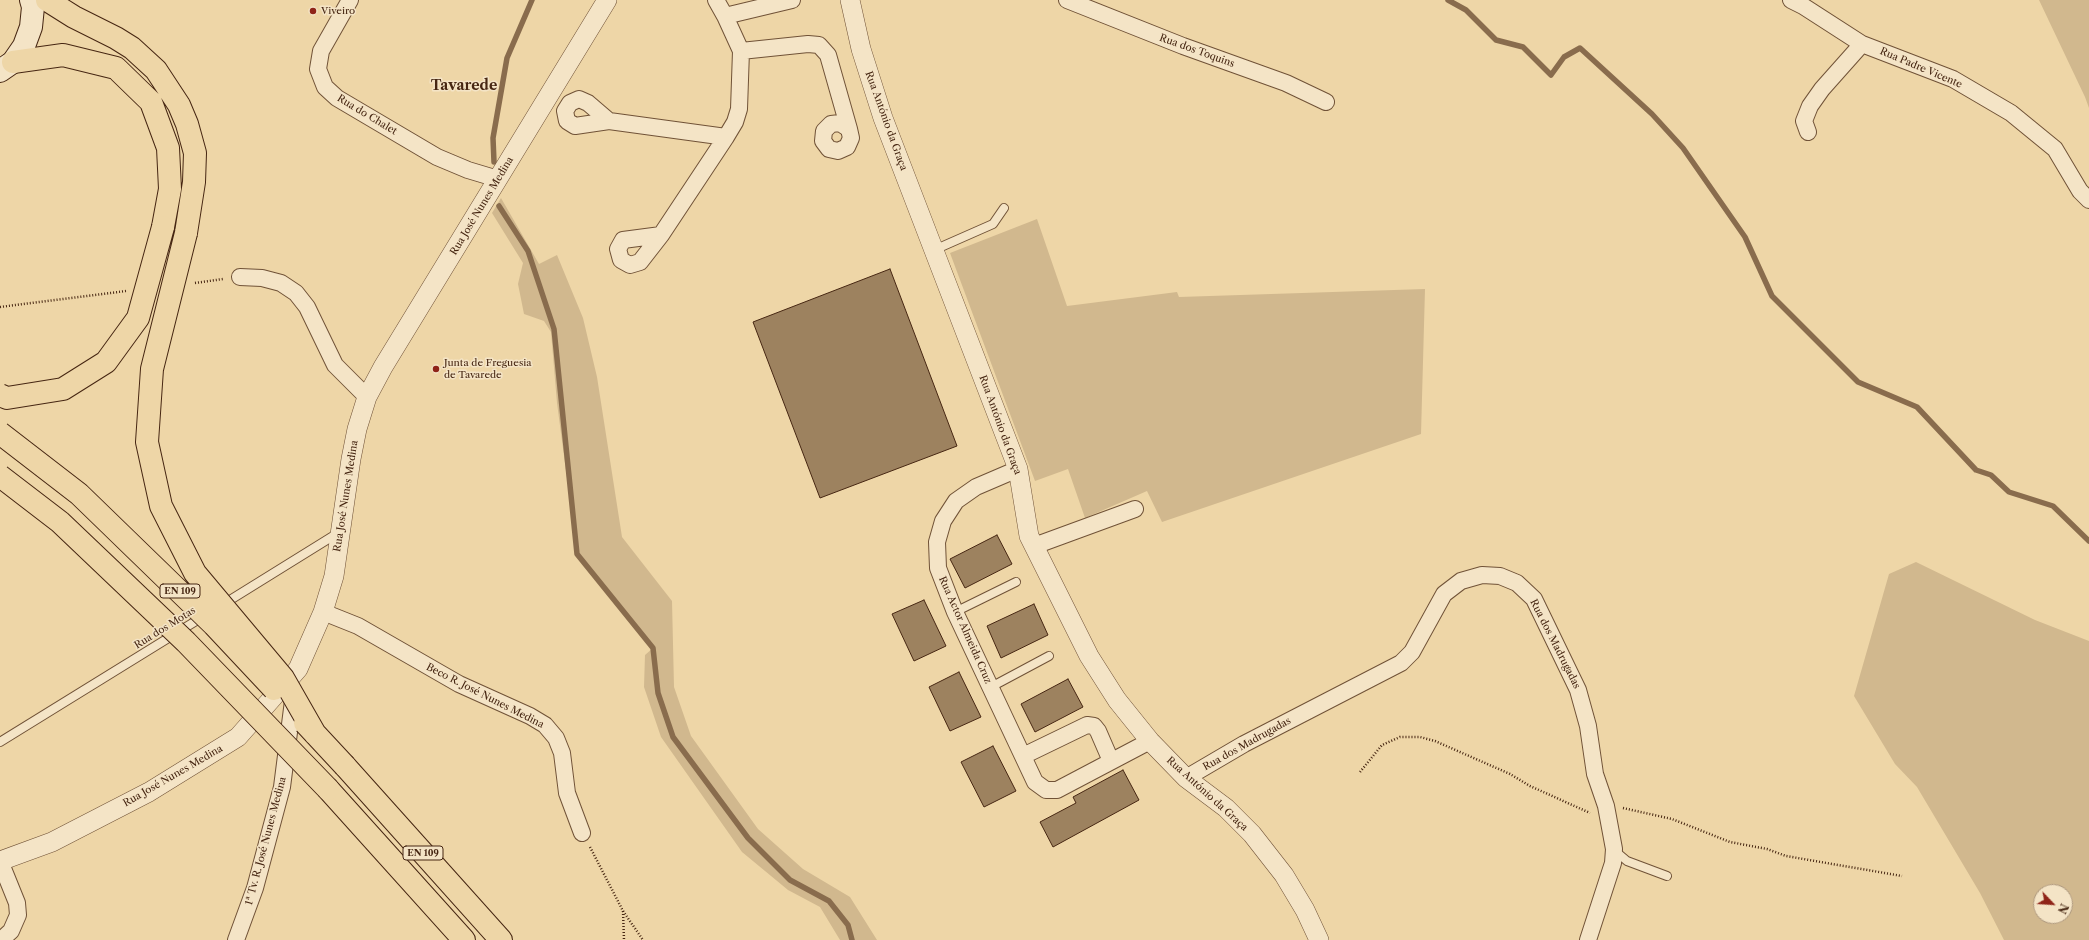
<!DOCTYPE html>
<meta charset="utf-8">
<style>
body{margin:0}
#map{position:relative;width:2089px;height:940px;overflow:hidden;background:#eed6a7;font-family:"Libre Caslon Text",serif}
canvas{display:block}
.north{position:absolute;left:2033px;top:884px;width:40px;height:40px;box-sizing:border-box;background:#f4e4c6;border:1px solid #ae987e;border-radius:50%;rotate:115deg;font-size:11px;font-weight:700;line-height:16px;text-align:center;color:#462612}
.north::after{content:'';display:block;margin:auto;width:14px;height:18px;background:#8f2418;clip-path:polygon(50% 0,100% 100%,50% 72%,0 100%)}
</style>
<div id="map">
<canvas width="2089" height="940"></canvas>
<div class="north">N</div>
</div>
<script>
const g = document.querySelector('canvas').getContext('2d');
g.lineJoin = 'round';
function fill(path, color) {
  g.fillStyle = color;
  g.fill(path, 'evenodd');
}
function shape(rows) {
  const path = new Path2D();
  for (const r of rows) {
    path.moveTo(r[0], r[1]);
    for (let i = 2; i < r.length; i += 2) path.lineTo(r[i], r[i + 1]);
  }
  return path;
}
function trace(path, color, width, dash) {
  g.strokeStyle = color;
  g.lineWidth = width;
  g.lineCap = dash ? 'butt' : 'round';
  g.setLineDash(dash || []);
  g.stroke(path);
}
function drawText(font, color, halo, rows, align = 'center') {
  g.font = font + ' "Libre Caslon Text",serif';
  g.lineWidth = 3;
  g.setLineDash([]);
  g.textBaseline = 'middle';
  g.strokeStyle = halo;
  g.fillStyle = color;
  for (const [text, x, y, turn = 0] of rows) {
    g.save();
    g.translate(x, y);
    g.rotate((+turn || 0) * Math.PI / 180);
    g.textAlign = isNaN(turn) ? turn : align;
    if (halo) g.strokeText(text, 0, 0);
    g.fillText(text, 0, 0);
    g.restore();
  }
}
const green = shape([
 [2039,0,2089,0,2089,108,2085,97],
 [501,198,539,264,557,255,583,318,597,377,622,537,672,601,674,687,691,736,758,829,803,869,850,897,877,940,840,940,820,907,788,890,742,852,661,737,644,687,645,655,653,648,577,554,557,403,551,332,544,321,524,314,518,284,523,263,492,213],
 [1037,219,1067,306,1177,292,1179,297,1425,289,1421,434,1162,522,1147,491,1085,518,1068,469,1035,481,950,253],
 [1916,562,2035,620,2089,641,2089,940,2004,940,1980,893,1917,787,1895,764,1854,696,1889,574],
 [2041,892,2065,892,2065,916,2041,916]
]);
const stream = shape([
 [1448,0,1466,10,1496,40,1523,47,1551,75,1564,57,1580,48,1652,114,1683,148,1745,237,1772,296,1858,382,1917,407,1976,470,1991,475,2009,492,2053,506,2089,541],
 [494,162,493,138,507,58,532,0],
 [499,206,528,251,554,329,577,554,653,648,658,693,673,737,748,838,790,880,829,901,848,925,852,940]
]);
const building = shape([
 [890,269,957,446,820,498,753,322,890,269],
 [997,535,1012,564,965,588,950,559,997,535],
 [924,600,946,646,914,661,892,614,924,600],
 [1034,604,1048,635,1001,658,987,626,1034,604],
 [959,672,981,717,950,731,929,687,959,672],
 [1068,679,1083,707,1035,732,1021,704,1068,679],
 [993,746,1016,791,984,807,961,762,993,746],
 [1123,770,1139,800,1053,847,1040,822,1076,803,1073,797,1123,770]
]);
const path = shape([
 [195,283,223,279],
 [0,307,126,291],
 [1360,772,1382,745,1400,737,1420,737,1435,741,1510,774,1530,786,1590,813],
 [1623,808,1672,819,1730,842,1767,849,1786,856,1902,876],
 [590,847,623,911,643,940],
 [623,911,624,940]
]);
const service = shape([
 [934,250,993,224,1004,208],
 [222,605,338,533],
 [955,612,1016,582],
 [991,687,1049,656],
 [0,742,204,616],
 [1614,850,1627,861,1667,876]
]);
const minor = shape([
 [350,0,321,51,318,69,325,87,337,98,437,157,468,170,498,179],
 [1067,0,1183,46,1286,83,1326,102],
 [1791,0,1803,6,1862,44,1953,79,2011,113,2055,149,2080,191,2089,200],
 [725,16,792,0],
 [741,51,808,44,819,45,828,55,849,129,851,138,847,147,838,151,829,149,823,141,824,131,831,124,840,123,849,129],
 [609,121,588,103,579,99,570,103,565,111,567,121,575,126,609,121,726,137],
 [1808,132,1804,121,1810,106,1822,89,1862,44],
 [661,235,623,240,618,249,621,260,630,265,640,262,661,235,726,137,735,122,739,109,741,51,725,16,716,0],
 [240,277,262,278,281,283,296,293,307,307,335,365,367,397],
 [1018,469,976,487,956,501,943,521,937,542,938,568,955,612,1035,782,1046,790,1057,790,1150,741],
 [1034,546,1135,509],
 [323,612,358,626,459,684,530,716,545,725,556,738,562,753,567,793,582,833],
 [1023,756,1087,725,1094,726,1098,731,1111,761],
 [1186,778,1244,744,1401,663,1412,652,1444,594,1461,581,1482,575,1500,576,1517,583,1534,599,1578,690,1588,726,1595,774,1606,806,1614,849,1613,863,1588,940],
 [0,861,17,903,18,915,11,931,1,940],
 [236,940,255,888,282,787,294,693]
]);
const tertiary = shape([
 [850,0,861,49,883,118,1018,469,1029,536,1089,656,1117,700,1150,741,1186,778,1226,808,1252,834,1284,875,1305,910,1319,940],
 [0,861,52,842,149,792,238,737,298,669,323,612,334,576,351,459,357,429,367,397,383,367,607,0]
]);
const secondary = shape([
 [0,71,13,62,24,46,31,27,33,7,31,0]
]);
const primary = shape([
 [47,0,74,17,116,38,132,48,156,70,179,105,187,124,195,153,194,182,186,233],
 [13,62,63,55,116,68,151,102,168,148,170,189,163,227],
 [345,766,501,940],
 [328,789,464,940]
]);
const primaryBridge = shape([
 [186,233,152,369,147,442,161,506,195,573,283,678,315,734],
 [0,395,7,398,63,389,106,362,138,318,163,227],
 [0,433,79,494,214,625,274,689],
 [0,476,60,522,186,642,328,789],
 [305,723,345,766]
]);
const markers = [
 [313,11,4,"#8f2418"],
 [436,369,4,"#8f2418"]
];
const shields = [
 [180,591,40],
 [423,853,40]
];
const shieldNames = [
 ["EN 109",180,591],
 ["EN 109",423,853]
];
const poiNames = [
 ["Viveiro",321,11],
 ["Junta de Freguesia",444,363],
 ["de Tavarede",444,375]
];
const streetNames = [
 ["Rua dos Toquins",1197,51,20],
 ["Rua Padre Vicente",1921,68,23],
 ["Rua do Chalet",367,115,31],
 ["Rua António da Graça",886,121,70],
 ["Rua José Nunes Medina",482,206,-59],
 ["Rua António da Graça",1000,425,70],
 ["Rua José Nunes Medina",346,496,-81],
 ["Rua dos Motas",165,628,-32],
 ["Rua Actor Almeida Cruz",965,630,66],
 ["Rua dos Madrugadas",1555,644,63],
 ["Beco R. José Nunes Medina",485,696,27],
 ["Rua dos Madrugadas",1247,744,-29],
 ["Rua José Nunes Medina",173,776,-30],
 ["Rua António da Graça",1207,794,42],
 ["1ª Tv. R. José Nunes Medina",266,841,-75]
];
const districtNames = [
 ["Tavarede",464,86]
];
fill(green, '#d1b88e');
trace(stream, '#896c4d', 5.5);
fill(building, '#9d825f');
trace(building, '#462612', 1);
trace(service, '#705237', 10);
trace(minor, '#705237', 18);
trace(tertiary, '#705237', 20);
trace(secondary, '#462612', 24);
trace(primary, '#462612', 24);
trace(path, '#462612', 2.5, [1, 2]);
trace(service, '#f4e4c6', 8);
trace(minor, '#f4e4c6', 16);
trace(tertiary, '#f4e4c6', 19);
trace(secondary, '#f4e4c6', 22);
trace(primary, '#eed6a7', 22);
trace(primaryBridge, '#462612', 24, []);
trace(primaryBridge, '#eed6a7', 22);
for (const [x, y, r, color] of markers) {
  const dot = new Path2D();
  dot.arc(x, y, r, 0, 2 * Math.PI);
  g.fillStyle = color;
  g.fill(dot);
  trace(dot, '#f4e4c6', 1.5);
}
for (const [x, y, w] of shields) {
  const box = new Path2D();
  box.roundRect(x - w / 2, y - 7, w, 14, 3);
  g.fillStyle = '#f4e4c6';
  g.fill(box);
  trace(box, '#462612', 1);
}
drawText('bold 9px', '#462612', null, shieldNames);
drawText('10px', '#462612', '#f4e4c6', poiNames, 'left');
drawText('10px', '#462612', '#f4e4c6', streetNames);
drawText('bold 14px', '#462612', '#f4e4c6', districtNames);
</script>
